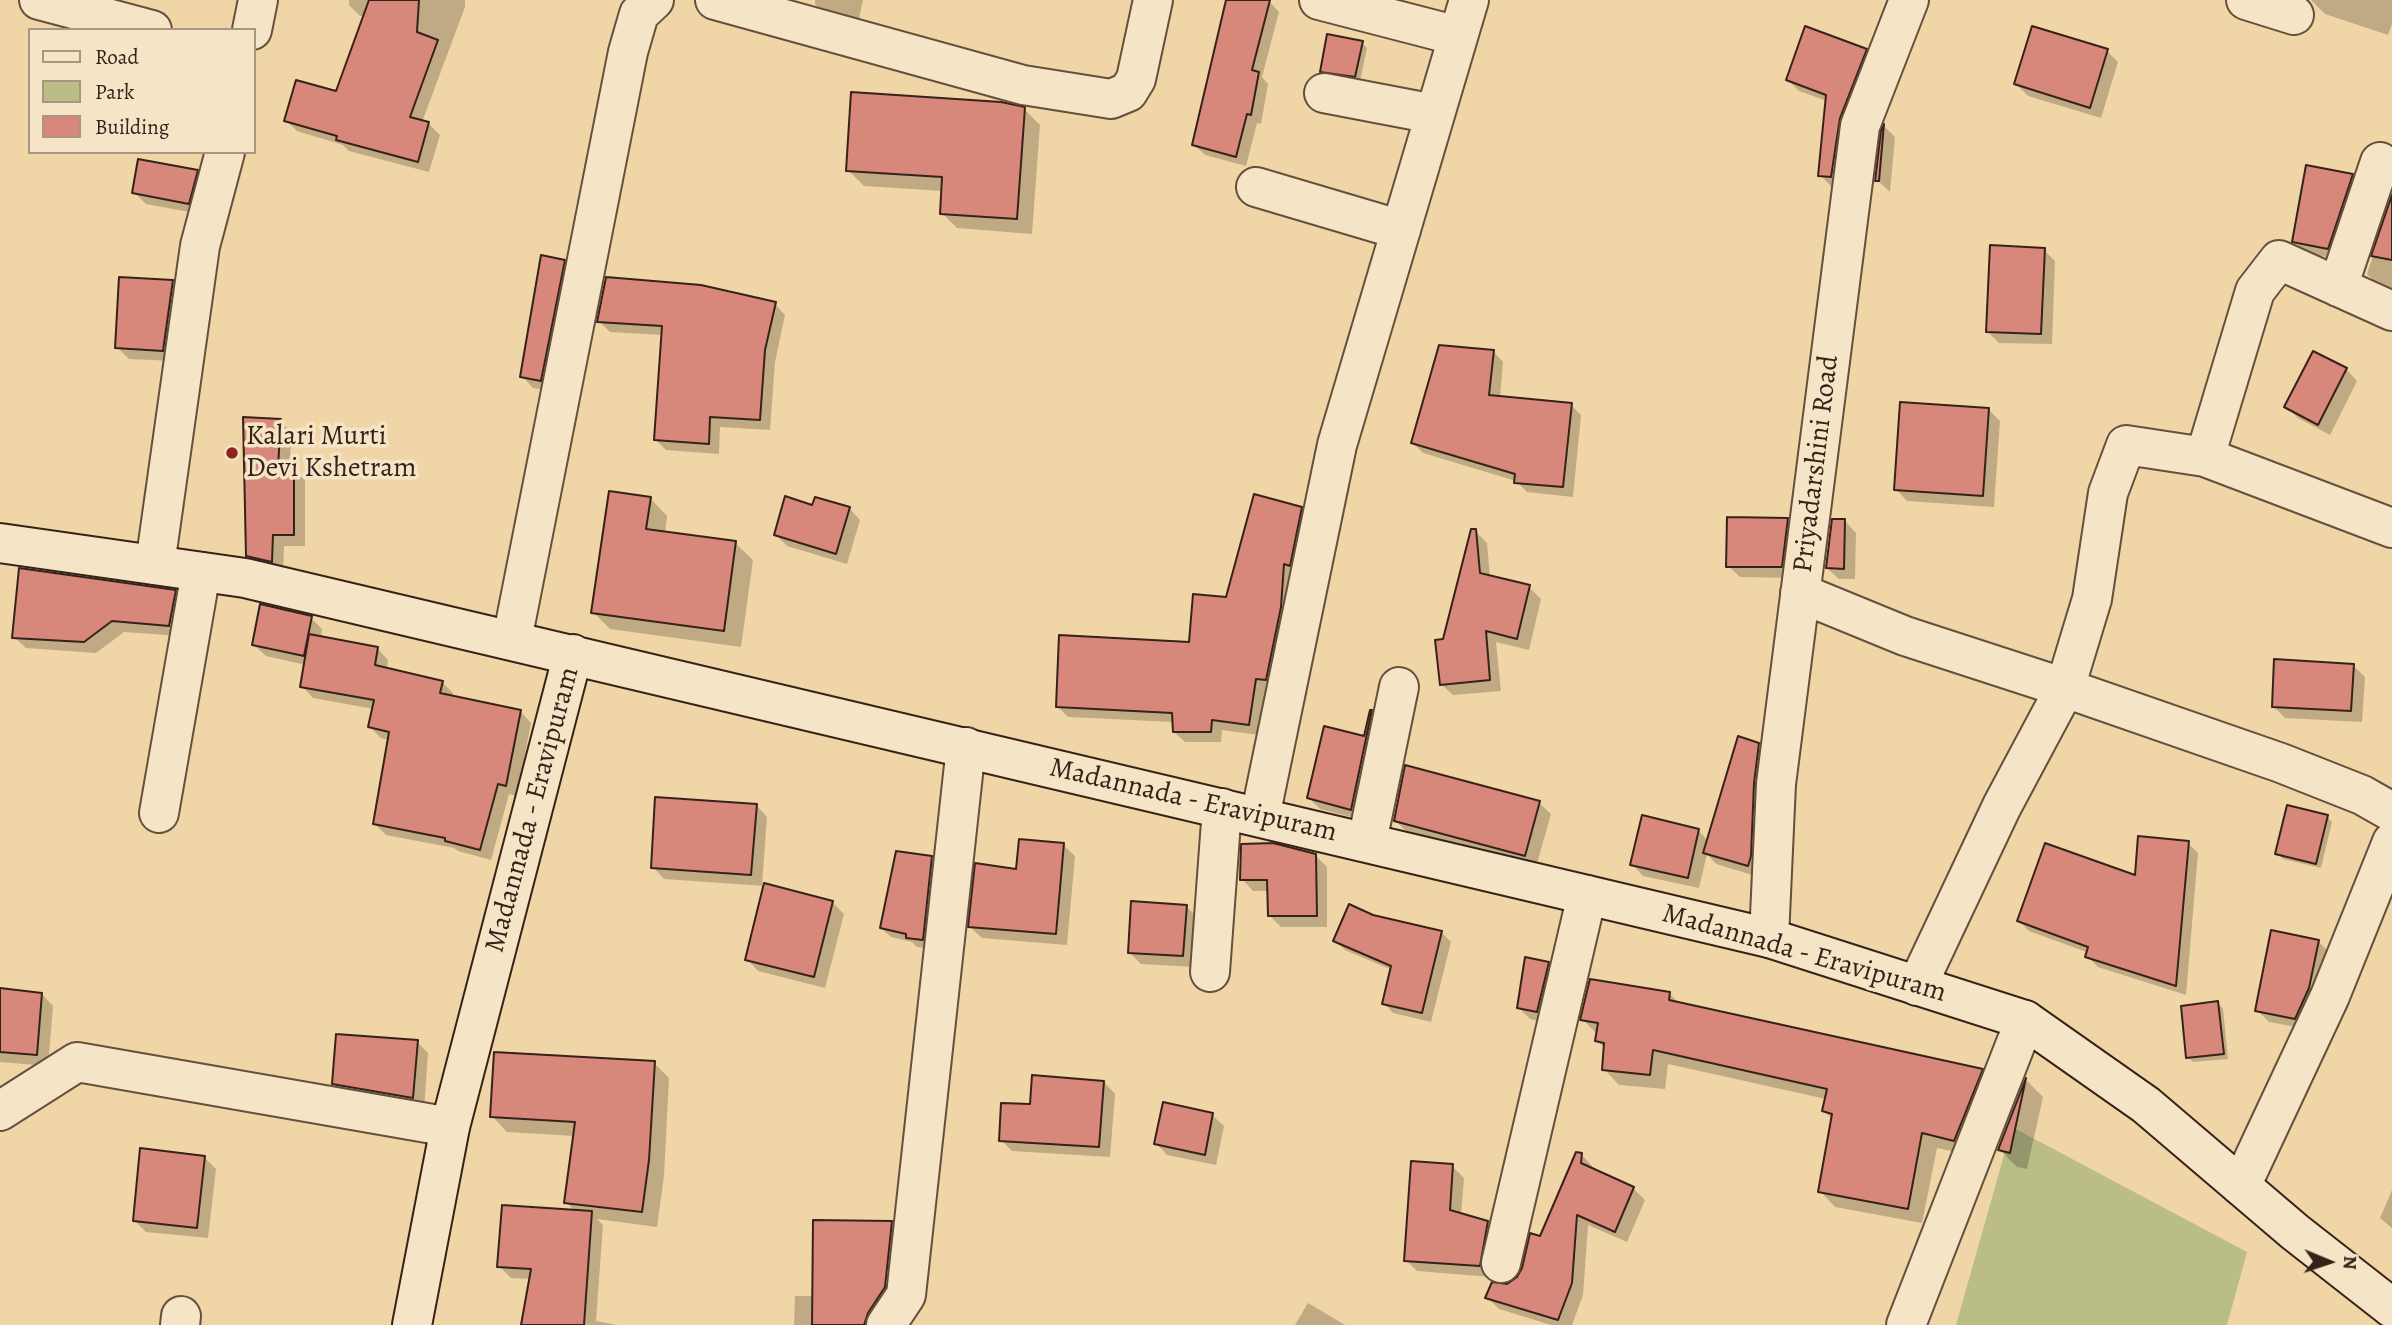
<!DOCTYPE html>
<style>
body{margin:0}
#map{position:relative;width:2392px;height:1325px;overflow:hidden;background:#f0d5a6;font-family:Alegreya,serif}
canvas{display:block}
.legend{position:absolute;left:28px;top:28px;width:228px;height:126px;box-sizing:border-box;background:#f5e4c5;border:2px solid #a99681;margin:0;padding:9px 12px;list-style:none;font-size:21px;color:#37221a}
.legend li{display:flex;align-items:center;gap:14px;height:35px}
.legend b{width:35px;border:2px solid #a99681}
.north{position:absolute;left:2294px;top:1227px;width:70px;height:70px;-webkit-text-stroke:5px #f5e4c5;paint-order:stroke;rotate:92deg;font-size:19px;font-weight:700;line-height:28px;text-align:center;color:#37221a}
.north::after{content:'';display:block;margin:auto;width:24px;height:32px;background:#37221a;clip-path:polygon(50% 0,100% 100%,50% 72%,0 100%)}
</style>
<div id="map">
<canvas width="2392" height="1325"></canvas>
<ul class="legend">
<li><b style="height:9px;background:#f5e4c5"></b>Road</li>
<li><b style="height:19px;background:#babd86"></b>Park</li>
<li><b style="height:19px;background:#d7887b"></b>Building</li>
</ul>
<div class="north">N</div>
</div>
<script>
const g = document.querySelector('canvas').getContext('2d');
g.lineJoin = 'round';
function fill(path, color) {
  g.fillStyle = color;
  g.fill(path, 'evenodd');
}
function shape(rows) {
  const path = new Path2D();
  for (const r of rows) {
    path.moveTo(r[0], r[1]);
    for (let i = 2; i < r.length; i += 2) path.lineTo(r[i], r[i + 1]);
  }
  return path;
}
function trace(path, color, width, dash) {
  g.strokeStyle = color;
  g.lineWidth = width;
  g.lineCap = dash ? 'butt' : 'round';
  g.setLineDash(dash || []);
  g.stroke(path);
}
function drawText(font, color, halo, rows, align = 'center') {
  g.font = font + ' Alegreya,serif';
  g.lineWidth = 7;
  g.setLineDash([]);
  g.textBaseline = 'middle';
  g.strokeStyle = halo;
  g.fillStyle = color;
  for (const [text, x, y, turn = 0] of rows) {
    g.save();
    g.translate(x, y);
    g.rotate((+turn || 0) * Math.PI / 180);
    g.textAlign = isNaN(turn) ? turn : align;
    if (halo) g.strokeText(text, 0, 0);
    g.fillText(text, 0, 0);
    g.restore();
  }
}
const green = shape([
 [2012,1127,2247,1252,2227,1325,1956,1325]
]);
const shadow = shape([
 [349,0,465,0,465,7,422,122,429,124,440,135,429,172,349,151,343,145,297,131,286,120,337,94,365,16,360,16,349,5],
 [815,0,863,0,858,24,826,15,815,4],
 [1228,0,1264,0,1269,1,1279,12,1262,77,1268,84,1261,124,1257,123,1246,166,1205,155,1194,145],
 [2311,0,2392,0,2392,24,2388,35,2325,14],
 [1362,43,1367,48,1360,81,1327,77,1322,71],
 [1866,50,1877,62,1843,188,1832,187,1820,175,1827,101,1799,91,1788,80],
 [1839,109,1842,110,1834,171,1832,171],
 [2107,51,2118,62,2101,118,2028,96,2016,84],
 [1024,109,1040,125,1032,234,957,228,942,213,943,191,864,186,848,170],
 [1885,127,1895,137,1890,192,1877,180],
 [197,172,208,183,200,214,146,204,134,192],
 [2352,176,2364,187,2339,259,2306,253,2294,241],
 [2392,200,2392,292,2379,286,2367,274],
 [2044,250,2055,261,2052,344,1999,343,1987,331],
 [564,261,575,273,552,391,533,388,522,376],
 [172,282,184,294,174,361,129,359,117,347],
 [775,304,785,315,775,362,770,430,720,427,719,454,666,450,655,439,663,335,610,332,599,321],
 [1493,351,1503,362,1500,398,1571,405,1581,415,1573,497,1527,492,1516,481,1423,453,1413,443],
 [2346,369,2357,381,2330,435,2298,418,2286,407],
 [1988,409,2000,421,1994,507,1907,501,1896,489],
 [280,421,292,433,289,469,293,469,305,480,305,546,284,546,283,572,259,567,247,555],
 [650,498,667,516,665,533,735,543,753,560,741,647,610,629,593,612],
 [814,507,849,508,860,520,847,564,787,546,776,535],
 [1301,509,1312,519,1276,689,1266,689,1259,735,1222,730,1221,742,1185,742,1174,732,1174,722,1068,717,1057,706,1191,644],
 [1787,520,1799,531,1793,578,1740,577,1728,566],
 [1845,521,1856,533,1855,579,1839,579,1827,568],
 [1475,531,1487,543,1490,577,1529,587,1541,599,1529,650,1496,642,1501,691,1453,695,1441,684,1445,641],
 [175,592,186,603,181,636,124,632,96,653,26,648,14,637],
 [311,618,322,629,321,638,377,648,388,660,387,670,442,682,453,693,452,697,520,711,531,723,517,796,509,794,491,860,458,851,454,848,386,835,374,823,389,740,381,738,370,727,374,709,313,698,302,686,306,665,266,656,254,645],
 [2353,665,2365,677,2362,722,2285,718,2273,706],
 [1371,712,1383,724,1363,820,1320,809,1309,798,1365,738],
 [1758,745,1770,756,1759,877,1716,864,1707,854,1699,888,1643,876,1632,864,1698,830,1708,841],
 [1539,803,1551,814,1536,867,1407,832,1396,821],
 [756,805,767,817,762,885,832,902,844,914,825,988,758,971,747,959,765,886,664,879,653,867],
 [2327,817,2332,822,2321,868,2283,859,2277,853],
 [2188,843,2198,853,2186,995,2098,967,2087,956,2089,953,2029,931,2019,921,2136,877],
 [1063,845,1075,856,1067,945,982,938,970,927],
 [1315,855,1327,867,1327,927,1281,927,1269,915,1269,891,1253,891,1242,879],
 [931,858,941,868,932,949,917,947,912,942,891,937,881,928],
 [1186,906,1198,918,1194,967,1141,964,1129,952],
 [1441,932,1451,942,1431,1022,1393,1013,1384,1003,1392,970,1345,950,1335,941],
 [2318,941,2330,953,2307,1029,2269,1022,2257,1010],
 [1548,963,1560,975,1548,1023,1530,1019,1519,1008],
 [0,990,42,994,53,1006,48,1066,0,1062],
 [1669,993,1680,1004,1982,1070,1997,1085,1970,1155,1937,1148,1922,1223,1835,1207,1820,1191,1833,1120,1824,1111,1826,1099,1668,1064,1665,1089,1619,1085,1604,1069,1606,1049,1597,1041,1598,1035,1582,1019],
 [2218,1003,2223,1009,2228,1059,2193,1062,2188,1057],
 [417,1042,428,1053,424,1109,346,1095,334,1084],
 [654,1063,669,1078,664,1176,657,1227,597,1219,603,1225,596,1321,617,1325,523,1325,531,1279,511,1278,499,1266,576,1212,566,1202,575,1136,507,1132,492,1116],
 [2027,1081,2043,1097,2027,1169,2017,1167,2000,1150],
 [1104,1082,1115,1094,1110,1157,1012,1151,1001,1140,1032,1106],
 [1212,1115,1224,1126,1216,1165,1167,1155,1156,1143],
 [1581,1154,1592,1166,1592,1170,1633,1188,1645,1200,1627,1242,1588,1225,1583,1295,1572,1325,1551,1325,1499,1309,1487,1297,1519,1279],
 [204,1157,216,1169,208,1238,146,1232,135,1221],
 [1452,1166,1464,1178,1461,1215,1487,1222,1499,1234,1491,1277,1417,1271,1406,1260],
 [2392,1190,2392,1228,2380,1218],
 [891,1223,908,1240,888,1325,794,1325,795,1296,814,1296],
 [1308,1303,1345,1325,1295,1325]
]);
const building = shape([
 [369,0,419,0,417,32,438,40,410,117,429,122,418,162,336,140,337,136,284,121,296,80,336,91,369,0],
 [1226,0,1270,0,1252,70,1259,72,1251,115,1247,114,1236,157,1192,145,1226,0],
 [1805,26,1867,49,1840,118,1831,177,1818,176,1826,95,1786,80,1805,26],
 [2032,26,2108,49,2090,108,2014,84,2032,26],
 [1327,34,1363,41,1355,77,1320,72,1327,34],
 [851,92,1001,102,1025,107,1017,219,940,214,942,177,846,171,851,92],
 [1884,124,1879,181,1875,181,1881,131,1884,124],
 [138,159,198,170,189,204,132,193,138,159],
 [2306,165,2353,174,2328,249,2292,242,2306,165],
 [2392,195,2392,260,2371,256,2392,195],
 [1990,245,2045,248,2041,334,1986,332,1990,245],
 [541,255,565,260,541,381,520,377,541,255],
 [119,277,173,280,163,351,115,348,119,277],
 [606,277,701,285,776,302,765,350,760,420,710,417,709,444,654,440,662,326,597,322,606,277],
 [1439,345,1494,350,1489,395,1572,403,1563,487,1514,483,1515,474,1411,443,1439,345],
 [2313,351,2347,368,2318,425,2284,407,2313,351],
 [1900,402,1989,408,1983,496,1894,490,1900,402],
 [243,417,281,419,278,467,294,467,294,535,273,535,272,562,246,556,243,417],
 [609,491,651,497,646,529,736,541,724,631,591,613,609,491],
 [1254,494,1302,507,1290,566,1284,564,1281,607,1266,680,1256,679,1249,725,1212,720,1211,732,1173,732,1172,713,1056,707,1059,635,1189,642,1193,594,1226,597,1254,494],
 [785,496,812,505,815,497,850,507,836,554,774,535,785,496],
 [1727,517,1788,518,1782,567,1726,567,1727,517],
 [1832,519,1845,519,1844,569,1826,568,1832,519],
 [1471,529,1476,529,1480,573,1530,585,1517,639,1486,631,1490,680,1440,685,1435,640,1443,639,1471,529],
 [19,568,176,590,169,626,112,621,84,642,12,638,19,568],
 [260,604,312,616,304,656,252,645,260,604],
 [309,634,378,647,375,665,443,681,440,693,521,710,506,786,498,784,480,850,445,841,445,838,373,824,389,732,368,727,374,700,300,687,309,634],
 [2274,659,2354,664,2351,711,2272,707,2274,659],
 [1370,710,1372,710,1351,810,1307,798,1324,726,1364,736,1370,710],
 [1738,736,1759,743,1754,783,1751,856,1748,866,1703,853,1738,736],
 [1405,765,1540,801,1525,856,1394,821,1405,765],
 [655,797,757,804,751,875,651,868,655,797],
 [2287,805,2328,815,2316,864,2275,854,2287,805],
 [1642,815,1699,829,1688,878,1630,865,1642,815],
 [2138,836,2189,841,2176,986,2085,957,2088,947,2017,921,2045,843,2135,875,2138,836],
 [1019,839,1064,843,1056,934,968,927,975,863,1016,869,1019,839],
 [1273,843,1316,854,1317,916,1268,916,1267,880,1240,880,1241,844,1273,843],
 [896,851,932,856,923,940,906,938,906,934,880,928,896,851],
 [764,883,833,901,814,977,745,960,764,883],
 [1131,901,1187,905,1183,956,1128,953,1131,901],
 [1349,904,1373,915,1442,931,1422,1013,1382,1004,1391,966,1333,941,1349,904],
 [2271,930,2319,940,2309,988,2295,1019,2255,1011,2271,930],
 [1525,957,1549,962,1537,1012,1517,1008,1525,957],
 [1590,979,1670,992,1669,1000,1983,1069,1954,1141,1922,1133,1908,1209,1818,1192,1832,1114,1822,1111,1827,1089,1653,1050,1650,1075,1602,1070,1604,1043,1595,1041,1598,1023,1580,1020,1590,979],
 [0,988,42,993,37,1055,0,1052,0,988],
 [2218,1001,2224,1054,2186,1058,2181,1006,2218,1001],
 [336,1034,418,1040,413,1098,332,1084,336,1034],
 [494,1052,655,1061,649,1160,642,1212,564,1203,575,1122,490,1117,494,1052],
 [1032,1075,1104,1081,1099,1147,999,1141,1001,1103,1030,1104,1032,1075],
 [2026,1078,2010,1153,1998,1150,2026,1078],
 [1163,1102,1213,1113,1205,1155,1154,1144,1163,1102],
 [140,1148,205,1156,197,1228,133,1221,140,1148],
 [1576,1152,1582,1153,1581,1163,1634,1187,1615,1232,1577,1215,1572,1283,1558,1320,1485,1298,1492,1282,1507,1284,1517,1277,1522,1268,1530,1233,1540,1236,1576,1152],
 [1411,1161,1453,1164,1450,1210,1488,1221,1480,1266,1404,1261,1411,1161],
 [502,1205,592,1211,584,1325,521,1325,531,1269,497,1267,502,1205],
 [813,1220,892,1221,885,1287,868,1313,864,1325,812,1325,813,1220]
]);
const street = shape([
 [39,0,152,30],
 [715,0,1023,85,1111,99,1128,92,1136,79,1153,0],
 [1319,0,1458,36],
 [2246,0,2294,15],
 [252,30,258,0],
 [1324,93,1434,114],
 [1256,187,1401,230],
 [2338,287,2380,162],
 [2205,457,2255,291,2279,260,2392,311],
 [155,565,200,246,225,152],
 [1800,593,1905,636,2065,688,2281,763,2362,795,2392,812],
 [512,640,628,52,639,14,654,0],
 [159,813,201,572],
 [1260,817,1337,445,1469,0],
 [1367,842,1399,687],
 [1769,938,1776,784,1860,126,1909,0],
 [1210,972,1222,808],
 [1917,986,2002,806,2065,688,2092,599,2108,493,2126,445,2205,457,2392,528],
 [0,1111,77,1062,450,1127],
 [2241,1186,2330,996,2392,842],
 [1501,1263,1587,895],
 [180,1325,181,1316],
 [886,1325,906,1295,966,747],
 [1906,1325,2025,1020]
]);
const secondary = shape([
 [0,543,245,578,1769,938,2025,1020,2146,1105,2295,1232,2392,1308],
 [412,1325,450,1127,573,654]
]);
const markers = [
 [232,453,7,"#8f2418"]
];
const poiNames = [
 ["Kalari Murti",246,437],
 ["Devi Kshetram",246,469]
];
const streetNames = [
 ["Priyadarshini Road",1817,464,-83],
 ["Madannada - Eravipuram",1193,801,13],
 ["Madannada - Eravipuram",533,810,-75],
 ["Madannada - Eravipuram",1804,954,16]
];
fill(green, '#babd86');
fill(shadow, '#0003');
fill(building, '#d7887b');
trace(building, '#37221a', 2);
trace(street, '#654f3d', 42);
trace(secondary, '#37221a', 42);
trace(street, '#f5e4c5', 38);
trace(secondary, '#f5e4c5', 38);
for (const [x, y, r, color] of markers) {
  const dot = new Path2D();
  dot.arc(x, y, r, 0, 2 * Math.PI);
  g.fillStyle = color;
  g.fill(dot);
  trace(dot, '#f5e4c5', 2.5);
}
drawText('28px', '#37221a', '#f5e4c5', poiNames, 'left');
drawText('28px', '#37221a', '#f5e4c5', streetNames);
</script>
